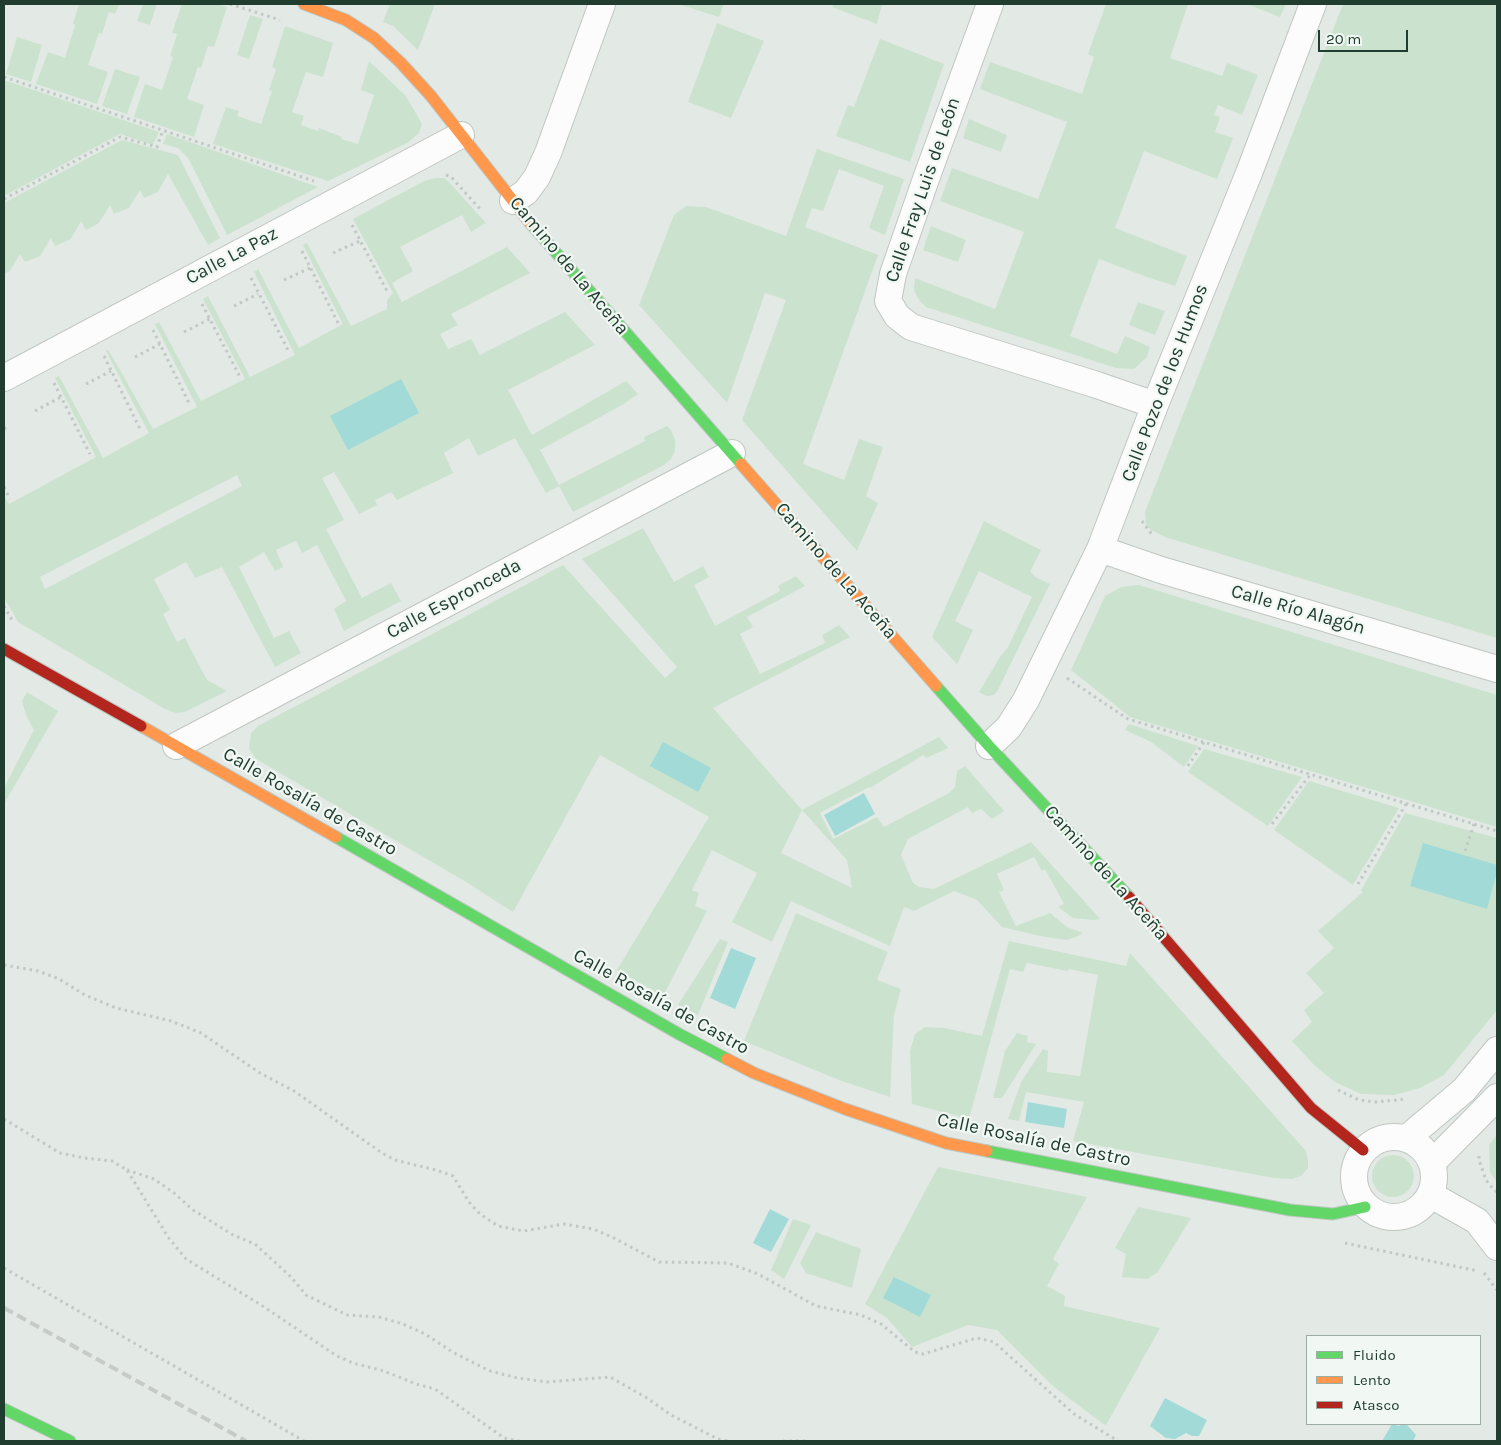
<!DOCTYPE html>
<meta charset="utf-8">
<style>
body{margin:0}
#map{position:relative;width:1501px;height:1445px;overflow:hidden;background:#e3e9e5;font-family:Karla,sans-serif}
canvas{display:block}
.frame{position:absolute;inset:0;border:5px solid #203d30;pointer-events:none}
.legend{position:absolute;left:1306px;top:1335px;width:175px;height:90px;box-sizing:border-box;background:#f1f8f3;border:1px solid #9dada5;margin:0;padding:6px 9px;list-style:none;font-size:15px;color:#203d30}
.legend li{display:flex;align-items:center;gap:10px;height:25px}
.legend b{width:25px;border:1px solid #9dada5}
.scale{position:absolute;left:1318px;top:30px;width:90px;height:22px;box-sizing:border-box;border:2px solid #203d30;border-top:0;padding-left:6px;font-size:15px;line-height:18px;white-space:nowrap;color:#203d30;-webkit-text-stroke:4px #f1f8f3;paint-order:stroke}
</style>
<div id="map">
<canvas width="1501" height="1445"></canvas>
<div class="frame"></div>
<ul class="legend">
<li><b style="height:6px;background:#63d668"></b>Fluido</li>
<li><b style="height:6px;background:#ff974d"></b>Lento</li>
<li><b style="height:6px;background:#b3261e"></b>Atasco</li>
</ul>
<div class="scale">20 m</div>
</div>
<script>
const g = document.querySelector('canvas').getContext('2d');
g.lineJoin = 'round';
function fill(path, color) {
  g.fillStyle = color;
  g.fill(path, 'evenodd');
}
function shape(rows) {
  const path = new Path2D();
  for (const r of rows) {
    if (r.length === 3) {
      path.moveTo(r[0] + r[2], r[1]);
      path.arc(r[0], r[1], r[2], 0, 2 * Math.PI);
      continue;
    }
    path.moveTo(r[0], r[1]);
    for (let i = 2; i < r.length; i += 2) path.lineTo(r[i], r[i + 1]);
  }
  return path;
}
function trace(path, color, width, dash) {
  g.strokeStyle = color;
  g.lineWidth = width;
  g.lineCap = dash ? 'butt' : 'round';
  g.setLineDash(dash || []);
  g.stroke(path);
}
function drawText(font, color, halo, rows, align = 'center') {
  g.font = font + ' Karla,sans-serif';
  g.lineWidth = 4.5;
  g.setLineDash([]);
  g.textBaseline = 'middle';
  g.strokeStyle = halo;
  g.fillStyle = color;
  for (const [text, x, y, turn = 0] of rows) {
    g.save();
    g.translate(x, y);
    g.rotate((+turn || 0) * Math.PI / 180);
    g.textAlign = isNaN(turn) ? turn : align;
    if (halo) g.strokeText(text, 0, 0);
    g.fillText(text, 0, 0);
    g.restore();
  }
}
const green = shape([
 [79,4,119,4,115,14,109,12,102,34,99,33,88,65,108,72,97,104,36,84,48,52,65,58,75,25,73,24],
 [143,4,157,4,150,25,137,21],
 [182,4,217,4,227,7,214,47,208,46,201,68,198,67,187,99,204,105,194,137,134,117,145,84,162,90,173,57,170,56,177,34,172,33],
 [390,4,435,4,418,50,393,26,383,22],
 [678,4,724,4,719,17],
 [834,4,882,4,877,24,832,7],
 [1106,4,1188,4,1170,58,1222,76,1227,63,1258,75,1242,115,1218,105,1214,115,1220,117,1215,132,1233,138,1217,179,1144,151,1115,228,1187,256,1175,286,1147,277,1099,259,1070,336,1117,354,1125,336,1150,347,1147,357,1134,369,1116,368,926,307,919,300,914,290,915,278,995,309,1024,232,940,201,952,168,1038,199,1067,122,980,89,990,62,1082,94,1094,57,1088,54],
 [1247,4,1286,4,1280,17],
 [1343,4,1497,4,1497,638,1165,537,1151,530,1146,525,1145,512],
 [250,15,263,19,249,59,237,55],
 [717,23,764,41,731,118,688,102],
 [285,26,333,43,323,77,306,72,292,112,304,116,301,125,318,131,319,128,342,137,341,139,358,144,374,95,361,90,369,61,406,96,422,124,419,133,407,143,328,181,213,144,226,107,239,111,237,116,261,124,272,91,269,90,276,69,272,67],
 [17,37,42,45,31,82,6,74],
 [880,39,944,64,910,162,836,136,848,105,854,107],
 [115,69,140,77,127,114,102,106],
 [4,80,159,132,153,145,120,134,4,196],
 [969,119,1007,135,1001,152,963,138],
 [167,134,318,187,227,235,188,158,178,148,163,144],
 [122,140,178,155,220,238,208,245,168,174,158,192,144,198,140,190,129,208,114,214,110,205,99,223,86,230,81,221,71,239,55,246,51,238,40,256,25,262,20,254,10,271,4,274,4,203],
 [817,149,904,179,885,235,869,228,884,186,839,169,823,211,812,208,805,227,878,255,803,464,844,480,859,439,883,447,866,496,878,503,857,551,742,420,786,300,765,293,727,403,639,305,674,215,686,206,706,207,786,236],
 [435,178,444,178,449,182,486,223,471,232,462,215,400,247,413,271,392,283,402,302,507,247,530,273,451,314,458,325,440,334,448,349,471,339,480,355,565,312,595,345,508,390,532,435,626,381,638,394,622,405,540,450,559,485,645,441,644,437,667,426,671,430,675,440,675,451,671,459,664,465,573,512,559,486,546,493,515,438,478,456,469,438,444,453,453,473,397,500,391,492,375,500,377,505,359,514,334,472,322,478,344,520,326,529,362,598,391,583,401,601,344,631,334,609,346,601,317,545,302,553,296,541,276,550,283,567,275,571,264,552,239,567,274,638,289,631,301,653,275,667,222,567,195,578,186,562,154,579,170,610,163,614,177,642,185,638,207,680,227,691,185,712,176,713,165,709,18,622,4,598,4,495,9,504,96,457,55,378,59,376,103,458,149,433,106,351,108,350,120,370,153,429,197,407,155,324,159,322,201,401,245,379,203,299,208,296,250,377,295,355,254,272,258,269,299,348,343,324,303,245,307,243,351,326,387,309,387,300,393,293,353,219,424,181],
 [237,475,242,486,45,589,40,577],
 [931,226,966,240,958,262,923,250],
 [1138,302,1165,311,1155,335,1129,325],
 [984,521,1041,550,1030,572,1037,578,1050,584,998,690,994,695,987,696,979,692,1000,657,1008,647,1032,597,979,571,955,621,973,630,957,664,932,637],
 [643,528,674,582,703,566,709,577,694,585,715,626,780,591,778,586,796,576,805,586,747,617,753,627,740,634,760,674,825,643,822,635,839,625,850,637,713,708,802,810,939,737,948,748,926,758,923,755,870,788,869,787,820,813,833,839,877,817,884,827,949,793,955,787,957,771,965,766,1004,811,992,819,981,809,972,813,968,807,908,839,901,855,913,883,919,887,934,889,1031,842,1100,919,1094,920,1073,918,1058,907,1064,904,1045,869,1042,871,1034,857,997,874,1004,890,999,892,1016,926,1050,913,1067,927,1083,933,1076,937,1067,940,1040,936,1002,927,977,900,954,891,914,911,904,907,890,946,791,901,772,942,732,922,757,873,712,850,692,890,699,893,695,906,707,911,663,996,617,970,709,817,600,755,513,912,466,882,256,759,249,749,251,733,258,726,563,565,665,678,677,667,582,559],
 [802,810,847,860,852,888,781,853],
 [1139,585,1497,695,1497,827,1130,717,1071,670,1105,596,1121,587],
 [27,692,58,711,4,804,4,788,34,730,26,715,22,701],
 [1129,724,1198,746,1184,767,1151,742,1125,730],
 [1204,749,1302,777,1268,826,1188,772],
 [1309,781,1399,808,1353,885,1274,830],
 [1405,813,1497,838,1497,1010,1444,1075,1420,1088,1394,1095,1361,1094,1335,1082,1315,1066,1292,1041,1312,1022,1304,1010,1324,993,1306,973,1334,948,1318,931,1363,892,1361,890],
 [796,913,888,952,877,980,901,989,894,1015,890,1097,839,1080,744,1041],
 [720,939,728,942,698,1015,678,1005],
 [1009,941,1126,966,1130,953,1305,1150,1308,1159,1308,1168,1301,1176,1292,1179,1274,1178,1073,1141,1084,1102,1026,1092,1019,1121,1008,1119,1021,1082,1043,1049,1048,1051,1047,1072,1080,1076,1098,975,1069,969,1068,971,1027,963,1023,972,1010,969,969,1119,912,1104,910,1051,915,1034,925,1027,944,1028,982,1036],
 [1017,1033,1028,1036,1027,1042,1036,1044,1002,1098,993,1098,1005,1051],
 [1497,1135,1497,1182,1490,1172,1489,1145],
 [1393,1176,21],
 [938,1167,1087,1197,1053,1259,1059,1264,1047,1286,1065,1296,1064,1306,1160,1328,1106,1425,1102,1423,1054,1387,997,1330,968,1325,912,1347,887,1318,865,1304],
 [1138,1207,1191,1218,1158,1272,1147,1279,1122,1277,1126,1254,1115,1248],
 [793,1219,811,1225,784,1279,771,1270],
 [816,1232,861,1249,852,1288,806,1273,800,1263]
]);
const water = shape([
 [401,379,419,413,348,450,330,416],
 [663,742,711,768,698,792,650,766],
 [864,793,875,814,835,836,824,815],
 [1423,843,1497,865,1497,872,1487,909,1410,886],
 [731,948,756,958,735,1009,710,998],
 [1028,1102,1067,1109,1064,1128,1025,1122],
 [770,1209,789,1219,771,1252,753,1243],
 [894,1277,931,1295,920,1317,883,1298],
 [1165,1398,1207,1420,1199,1436,1192,1436,1186,1433,1175,1439,1166,1438,1150,1426],
 [1392,1424,1399,1426,1401,1424,1407,1425,1416,1435,1413,1441,1382,1441]
]);
const path = shape([
 [230,4,280,20],
 [4,77,314,181],
 [446,175,451,177,480,209],
 [4,199,120,137,157,147,163,130],
 [352,225,387,291],
 [302,251,338,323],
 [333,253,360,241],
 [251,278,289,352],
 [284,280,310,268],
 [202,304,241,379],
 [234,306,258,294],
 [153,330,189,403],
 [184,332,210,319],
 [104,356,141,431],
 [135,357,160,344],
 [54,383,90,454],
 [86,384,111,371],
 [35,411,61,397],
 [4,429,7,427],
 [4,487,10,499],
 [1142,521,1153,536],
 [4,606,12,620],
 [1067,678,1128,719,1497,831],
 [1188,766,1204,742],
 [1272,824,1310,775],
 [1465,851,1474,824],
 [1358,884,1406,804],
 [4,965,38,971,59,979,85,995,116,1008,171,1021,201,1033,260,1073,294,1091,382,1153,395,1160,436,1170,453,1176,469,1202,480,1214,498,1226,524,1231,564,1224,593,1229,612,1237,659,1262,728,1263,758,1274,816,1306,861,1315,881,1324,915,1352,923,1354,977,1338,994,1342,1074,1414,1118,1441],
 [1338,1090,1359,1100,1376,1102,1407,1099],
 [4,1119,60,1153,84,1158,112,1161,127,1170,168,1237,186,1259,261,1305,337,1356,353,1363,384,1371,416,1384,435,1389,504,1438,519,1441],
 [1479,1156,1479,1160,1486,1180,1494,1190,1497,1192],
 [127,1170,154,1179,174,1193,193,1210,233,1235,255,1244,291,1277,306,1295,347,1315,379,1317,403,1324,425,1334,454,1353,490,1371,518,1378,547,1382,610,1377,647,1398,671,1415,718,1439,728,1441],
 [1345,1243,1478,1271],
 [4,1268,304,1441],
 [1484,1273,1497,1290],
 [783,1441,805,1441]
]);
const street = shape([
 [990,4,927,176,893,274,888,301,897,316,911,327,1094,384,1155,405],
 [513,201,526,192,537,177,548,153,602,4],
 [4,378,461,135],
 [1100,549,1161,570,1497,669],
 [176,746,732,453],
 [989,746,1009,727,1026,700,1100,549,1155,405,1249,173,1313,4],
 [1394,1177,40],
 [1407,1138,1464,1090,1497,1050],
 [1432,1163,1497,1097],
 [1431,1195,1477,1221,1497,1247]
]);
const fast = shape([
 [531,224,741,464],
 [936,686,989,746,1129,897],
 [336,837,679,1034,727,1059],
 [987,1151,1290,1210,1333,1214,1365,1207],
 [4,1409,70,1441]
]);
const slow = shape([
 [304,4,346,20,374,38,400,62,431,96,531,224],
 [741,464,936,686],
 [141,726,336,837],
 [727,1059,754,1073,845,1109,946,1143,987,1151]
]);
const jam = shape([
 [4,649,141,726],
 [1129,897,1311,1108,1363,1150]
]);
const rail = shape([
 [4,1308,246,1441]
]);
const streetNames = [
 ["Calle Fray Luis de León",923,190,-71],
 ["Calle La Paz",232,256,-28],
 ["Camino de La Aceña",569,266,50],
 ["Calle Pozo de los Humos",1165,383,-69],
 ["Camino de La Aceña",836,571,49],
 ["Calle Espronceda",454,599,-28],
 ["Calle Río Alagón",1298,610,16],
 ["Calle Rosalía de Castro",310,802,30],
 ["Camino de La Aceña",1106,873,48],
 ["Calle Rosalía de Castro",661,1002,29],
 ["Calle Rosalía de Castro",1034,1140,12]
];
fill(green, '#cbe3ce');
fill(water, '#a1dad7');
trace(street, '#c0c6c2', 28);
trace(fast, '#bec7c2', 13);
trace(slow, '#bec7c2', 13);
trace(jam, '#bec7c2', 13);
trace(path, '#c0c9c5', 3, [2.5, 4]);
trace(street, '#fbfcfb', 26);
trace(fast, '#63d668', 11);
trace(slow, '#ff974d', 11);
trace(jam, '#b3261e', 11);
trace(rail, '#c6cac8', 4, [10, 5]);
drawText('19px', '#203d30', '#f1f8f3', streetNames);
</script>
